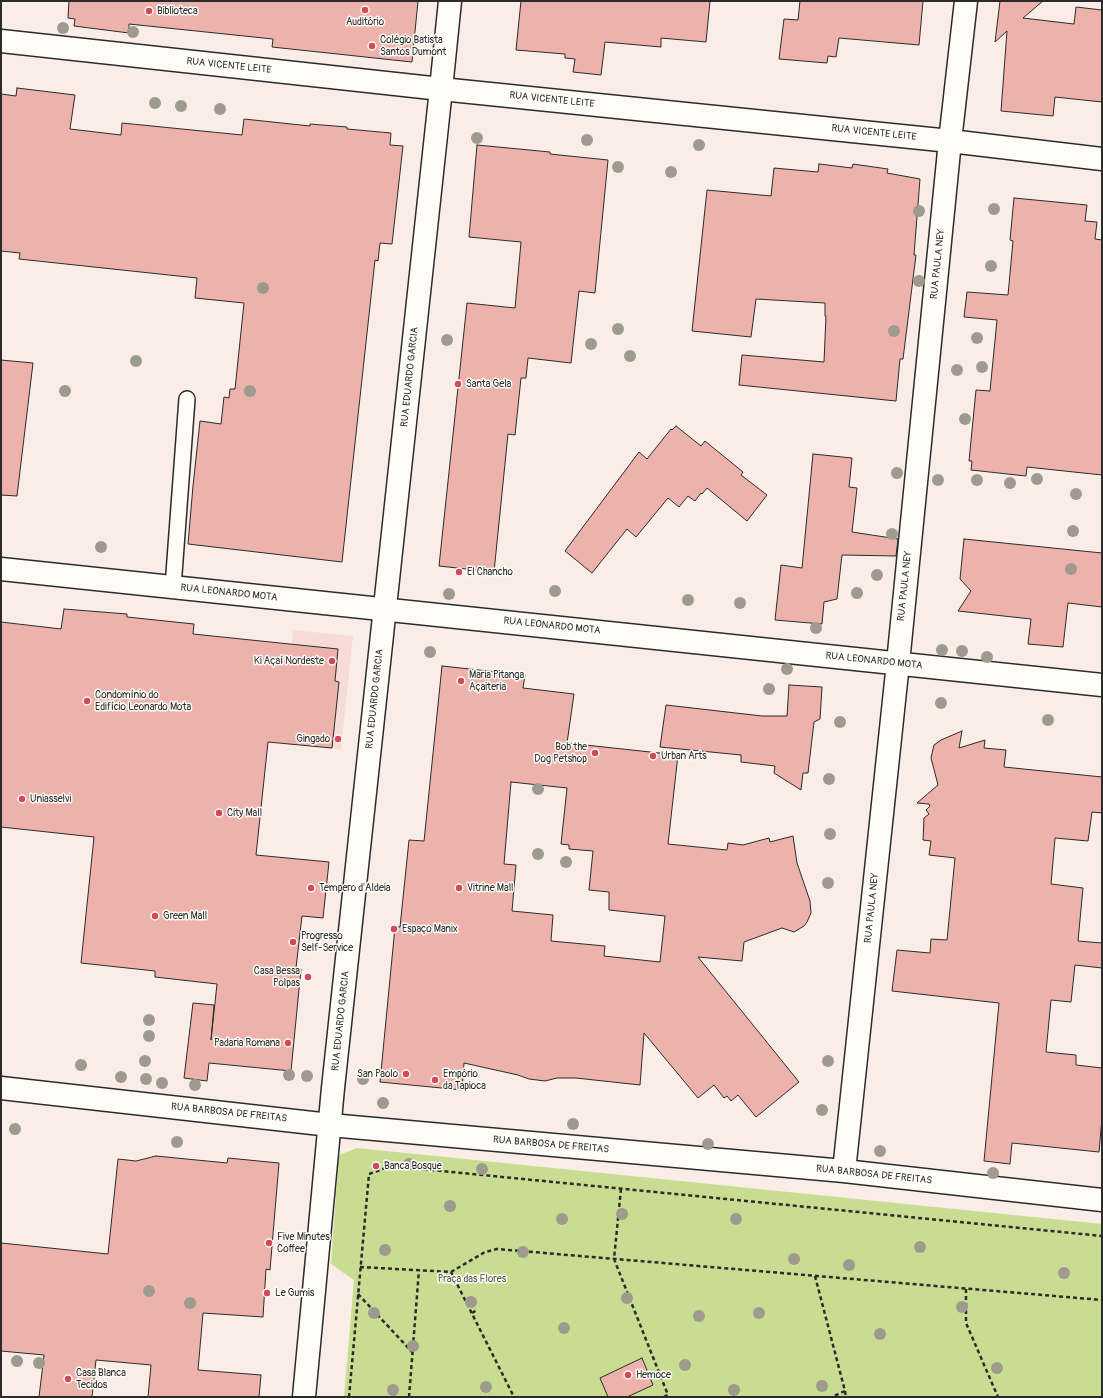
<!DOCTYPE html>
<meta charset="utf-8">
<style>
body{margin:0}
#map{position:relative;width:1103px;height:1398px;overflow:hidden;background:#faede8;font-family:Pangolin,sans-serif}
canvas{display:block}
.frame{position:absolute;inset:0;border:2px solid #2b2b2b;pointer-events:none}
</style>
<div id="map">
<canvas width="1103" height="1398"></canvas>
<div class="frame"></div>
</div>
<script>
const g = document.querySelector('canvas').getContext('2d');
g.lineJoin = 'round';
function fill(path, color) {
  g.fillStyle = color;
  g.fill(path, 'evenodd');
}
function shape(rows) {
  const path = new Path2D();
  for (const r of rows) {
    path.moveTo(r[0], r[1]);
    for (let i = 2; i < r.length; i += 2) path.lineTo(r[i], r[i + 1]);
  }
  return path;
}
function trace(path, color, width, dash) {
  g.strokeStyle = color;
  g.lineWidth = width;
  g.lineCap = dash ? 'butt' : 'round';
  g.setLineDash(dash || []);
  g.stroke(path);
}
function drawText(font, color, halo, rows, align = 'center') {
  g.font = font + ' Pangolin,sans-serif';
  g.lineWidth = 3;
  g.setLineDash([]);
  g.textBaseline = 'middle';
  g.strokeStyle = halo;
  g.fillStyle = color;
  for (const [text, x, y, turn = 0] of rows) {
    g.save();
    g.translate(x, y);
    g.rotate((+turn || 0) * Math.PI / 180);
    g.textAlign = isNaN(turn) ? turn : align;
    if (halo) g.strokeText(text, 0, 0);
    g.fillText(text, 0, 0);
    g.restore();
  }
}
const built = shape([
 [293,630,353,636,341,749,296,744,289,677]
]);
const green = shape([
 [357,1148,1102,1224,1102,1397,344,1397,354,1280,331,1264,339,1155]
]);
const building = shape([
 [69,1,418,1,412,62,272,47,273,39,129,24,129,33,74,26,75,19,68,18,69,1],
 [521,1,710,1,706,42,661,38,661,47,605,42,601,75,573,72,575,59,565,58,565,54,516,50,521,1],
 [800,1,923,1,919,45,839,38,836,57,828,56,827,63,779,59,784,19,798,20,800,1],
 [1000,1,1043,1,1023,18,1074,24,1076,7,1102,10,1102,102,1055,97,1053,116,1001,111,1007,31,995,42,1000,1],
 [17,88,75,95,70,129,121,135,122,123,242,135,244,119,310,126,310,124,347,127,347,129,391,133,390,145,403,146,392,244,380,243,378,261,375,260,342,562,188,544,193,486,200,421,221,424,224,397,229,398,230,389,235,389,244,303,195,298,197,278,19,259,20,253,1,251,1,94,16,96,17,88],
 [477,145,550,152,550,154,608,160,595,293,579,291,571,363,528,358,526,378,521,378,515,435,508,434,494,572,439,566,467,303,515,308,521,242,469,237,477,145],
 [819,164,852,168,853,164,888,169,887,173,920,179,914,255,916,255,903,359,900,359,896,401,739,385,742,355,824,362,826,316,825,316,825,303,756,299,751,337,692,331,707,190,771,196,774,168,818,172,819,164],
 [1014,198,1087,205,1085,221,1097,222,1095,239,1102,240,1102,475,1027,467,1026,476,971,470,972,461,969,461,976,390,990,391,997,320,964,317,967,292,1008,295,1013,241,1010,240,1014,198],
 [1,360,33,363,17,496,1,495,1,360],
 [676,426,701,446,705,441,743,472,741,475,767,495,747,521,707,488,702,494,701,493,695,501,688,496,679,507,668,498,636,537,627,529,592,573,565,551,639,452,647,459,671,429,672,430,676,426],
 [813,454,852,458,849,487,857,488,852,532,898,539,896,556,842,555,837,599,824,602,822,624,775,620,781,565,802,568,813,454],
 [964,539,1102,553,1102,607,1068,603,1063,647,1028,644,1031,619,958,611,971,591,960,579,964,539],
 [64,609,127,614,127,617,194,624,193,634,338,649,335,681,339,682,332,748,268,742,256,855,329,862,323,918,302,916,296,968,301,969,291,1071,209,1063,207,1081,184,1078,193,1003,214,1005,211,1040,217,984,155,977,155,971,81,963,94,837,1,827,1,622,61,629,64,609],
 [442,666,525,675,523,688,574,694,567,743,678,755,668,844,727,850,728,843,743,845,769,838,770,842,793,836,797,863,810,901,811,913,807,922,804,926,794,932,782,928,744,942,742,961,698,957,799,1082,756,1117,738,1095,731,1101,727,1096,724,1098,714,1085,698,1098,644,1033,640,1085,576,1078,557,1078,545,1081,529,1079,518,1075,464,1063,462,1090,380,1082,395,927,400,927,409,840,424,841,442,666],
 [511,782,567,788,561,844,569,845,569,849,593,851,589,890,609,892,609,910,665,916,660,962,604,956,605,946,551,941,553,915,512,911,516,865,504,864,511,782],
 [789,685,822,687,820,719,814,722,808,773,803,773,801,790,774,773,775,766,741,762,741,755,660,747,666,705,762,716,787,716,789,685],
 [962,731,959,748,985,740,984,748,1006,750,1004,767,1102,777,1102,813,1092,812,1088,841,1055,838,1051,884,1083,888,1078,941,1102,943,1102,968,1075,965,1071,1002,1051,1000,1046,1052,1076,1055,1076,1065,1102,1068,1102,1118,1099,1152,1012,1143,1010,1164,984,1161,999,1003,892,991,897,950,930,953,931,939,947,940,955,858,929,855,931,841,923,840,924,818,929,814,926,810,930,806,929,804,917,803,938,785,931,758,934,745,941,740,962,731],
 [156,1156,227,1163,228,1158,279,1163,270,1270,266,1269,263,1317,203,1313,198,1370,261,1375,259,1397,148,1397,151,1365,96,1360,92,1397,39,1397,44,1355,1,1351,1,1243,108,1254,118,1159,136,1161,156,1156],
 [642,1358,653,1385,627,1397,608,1397,600,1378,642,1358]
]);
const path = shape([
 [621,1189,614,1259,668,1395,663,1397],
 [360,1267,451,1272,485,1252,497,1249,1102,1300],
 [451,1272,514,1397],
 [815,1276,845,1391,832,1397],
 [966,1289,966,1323,998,1397],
 [358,1294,413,1353],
 [472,1313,477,1310],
 [845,1391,846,1397],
 [349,1397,369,1174,391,1166,1102,1236],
 [409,1397,419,1270]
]);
const service = shape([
 [173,587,187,399]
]);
const minor = shape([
 [1,41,441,89,950,141,1102,159],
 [1,569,1102,685],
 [1,1088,330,1125,844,1171,1102,1200],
 [844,1171,898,663,950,141,966,1]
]);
const secondary = shape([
 [304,1397,333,1088,441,89,450,1]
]);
const trees = [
 [63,28],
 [133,32],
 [155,103],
 [181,106],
 [220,109],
 [477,138],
 [587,140],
 [699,145],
 [618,167],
 [671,172],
 [994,209],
 [919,211],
 [991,266],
 [919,281],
 [263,288],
 [618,329],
 [894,331],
 [977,338],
 [447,340],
 [591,344],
 [630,356],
 [136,361],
 [982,367],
 [957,370],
 [65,391],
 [250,391],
 [965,419],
 [897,473],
 [1037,479],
 [938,480],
 [977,480],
 [1010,483],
 [1076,494],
 [1073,531],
 [892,534],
 [101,547],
 [1071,569],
 [877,575],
 [555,591],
 [857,593],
 [449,594],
 [688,600],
 [740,603],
 [816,628],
 [942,650],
 [962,651],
 [430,652],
 [987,657],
 [787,669],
 [769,689],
 [941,703],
 [1048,720],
 [840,722],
 [829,779],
 [538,789],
 [830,834],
 [538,854],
 [566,862],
 [828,883],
 [149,1020],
 [149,1036],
 [145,1061],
 [828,1061],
 [81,1065],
 [289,1075],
 [307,1076],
 [121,1077],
 [146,1079],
 [363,1079],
 [162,1083],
 [195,1085],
 [383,1103],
 [822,1110],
 [573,1124],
 [15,1129],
 [177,1142],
 [708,1144],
 [880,1151],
 [409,1164],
 [482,1169],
 [993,1173],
 [450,1206],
 [622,1214],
 [562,1219],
 [736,1219],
 [920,1247],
 [385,1250],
 [523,1252],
 [794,1259],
 [849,1265],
 [1064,1273],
 [149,1291],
 [627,1298],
 [471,1302],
 [190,1303],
 [962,1307],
 [374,1313],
 [759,1313],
 [699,1316],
 [564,1328],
 [880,1334],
 [413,1346],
 [17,1361],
 [39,1363],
 [685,1365],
 [997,1368],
 [822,1386],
 [486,1387],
 [393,1390],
 [734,1390]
];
const markers = [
 [365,10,4,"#d1495b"],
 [149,11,4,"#d1495b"],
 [372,46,4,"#d1495b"],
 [458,384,4,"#d1495b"],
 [459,572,4,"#d1495b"],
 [332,661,4,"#d1495b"],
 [461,681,4,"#d1495b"],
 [87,701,4,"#d1495b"],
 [338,739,4,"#d1495b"],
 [595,753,4,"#d1495b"],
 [653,756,4,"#d1495b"],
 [22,799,4,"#d1495b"],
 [219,813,4,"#d1495b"],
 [311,888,4,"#d1495b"],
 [459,888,4,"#d1495b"],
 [155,916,4,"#d1495b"],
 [394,929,4,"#d1495b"],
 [293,942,4,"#d1495b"],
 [308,977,4,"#d1495b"],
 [288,1043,4,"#d1495b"],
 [406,1074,4,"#d1495b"],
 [435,1080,4,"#d1495b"],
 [376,1166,4,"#d1495b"],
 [269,1243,4,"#d1495b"],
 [267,1293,4,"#d1495b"],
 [628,1375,4,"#d1495b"],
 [68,1379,4,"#d1495b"]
];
const poiNames = [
 ["Biblioteca",157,11],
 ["Auditório",365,22,"center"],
 ["Colégio Batista",380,40],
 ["Santos Dumont",380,52],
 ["Santa Gela",466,384],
 ["El Chancho",467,572],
 ["Ki Açaí Nordeste",324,661,"right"],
 ["Maria Pitanga",469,675],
 ["Açaiteria",469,687],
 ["Condomínio do",95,695],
 ["Edifício Leonardo Mota",95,707],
 ["Gingado",330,739,"right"],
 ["Bob the",587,747,"right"],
 ["Dog Petshop",587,759,"right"],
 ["Urban Arts",661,756],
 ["Uniasselvi",30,799],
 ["City Mall",227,813],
 ["Tempero d'Aldeia",319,888],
 ["Vitrine Mall",467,888],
 ["Green Mall",163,916],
 ["Espaço Manix",402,929],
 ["Progresso",301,936],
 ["Self-Service",301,948],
 ["Casa Bessa",300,971,"right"],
 ["Polpas",300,983,"right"],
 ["Padaria Romana",280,1043,"right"],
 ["San Paolo",398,1074,"right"],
 ["Empório",443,1074],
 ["da Tapioca",443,1086],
 ["Banca Bosque",384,1166],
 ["Five Minutes",277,1237],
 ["Coffee",277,1249],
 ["Le Gumis",275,1293],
 ["Casa Blanca",76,1373],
 ["Tecidos",76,1385],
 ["Hemoce",636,1375]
];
const streetNames = [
 ["RUA VICENTE LEITE",229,66,6],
 ["RUA VICENTE LEITE",552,100,6],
 ["RUA VICENTE LEITE",874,133,6],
 ["RUA PAULA NEY",938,264,-84],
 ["RUA EDUARDO GARCIA",410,377,-84],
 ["RUA PAULA NEY",905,586,-84],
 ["RUA LEONARDO MOTA",229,593,6],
 ["RUA LEONARDO MOTA",552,626,6],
 ["RUA LEONARDO MOTA",874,661,6],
 ["RUA EDUARDO GARCIA",375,699,-84],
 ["RUA PAULA NEY",872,908,-84],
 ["RUA EDUARDO GARCIA",341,1021,-84],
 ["RUA BARBOSA DE FREITAS",229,1113,6],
 ["RUA BARBOSA DE FREITAS",551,1145,5],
 ["RUA BARBOSA DE FREITAS",874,1175,6]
];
const parkNames = [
 ["Praça das Flores",472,1279]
];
fill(built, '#f6dbd6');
fill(green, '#c8dd92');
fill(building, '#edb2ac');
trace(building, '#2b2b2b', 1);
trace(service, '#2b2b2b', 18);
trace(minor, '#2b2b2b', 25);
trace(secondary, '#2b2b2b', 25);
trace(path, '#2b2b2b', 2.5, [4, 3]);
trace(service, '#fdfcf7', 15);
trace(minor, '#fdfcf7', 22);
trace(secondary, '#fdfcf7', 22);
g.fillStyle = '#9e9b8e';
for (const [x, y] of trees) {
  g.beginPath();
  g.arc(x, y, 6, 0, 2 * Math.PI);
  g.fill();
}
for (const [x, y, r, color] of markers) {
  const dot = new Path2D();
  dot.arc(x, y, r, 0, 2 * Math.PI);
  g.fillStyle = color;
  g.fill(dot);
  trace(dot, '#fdfcf7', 1.5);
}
drawText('10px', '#2b2b2b', '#fdfcf7', poiNames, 'left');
drawText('10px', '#2b2b2b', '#fdfcf7', streetNames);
drawText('10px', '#525845', '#fdfcf7', parkNames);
</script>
